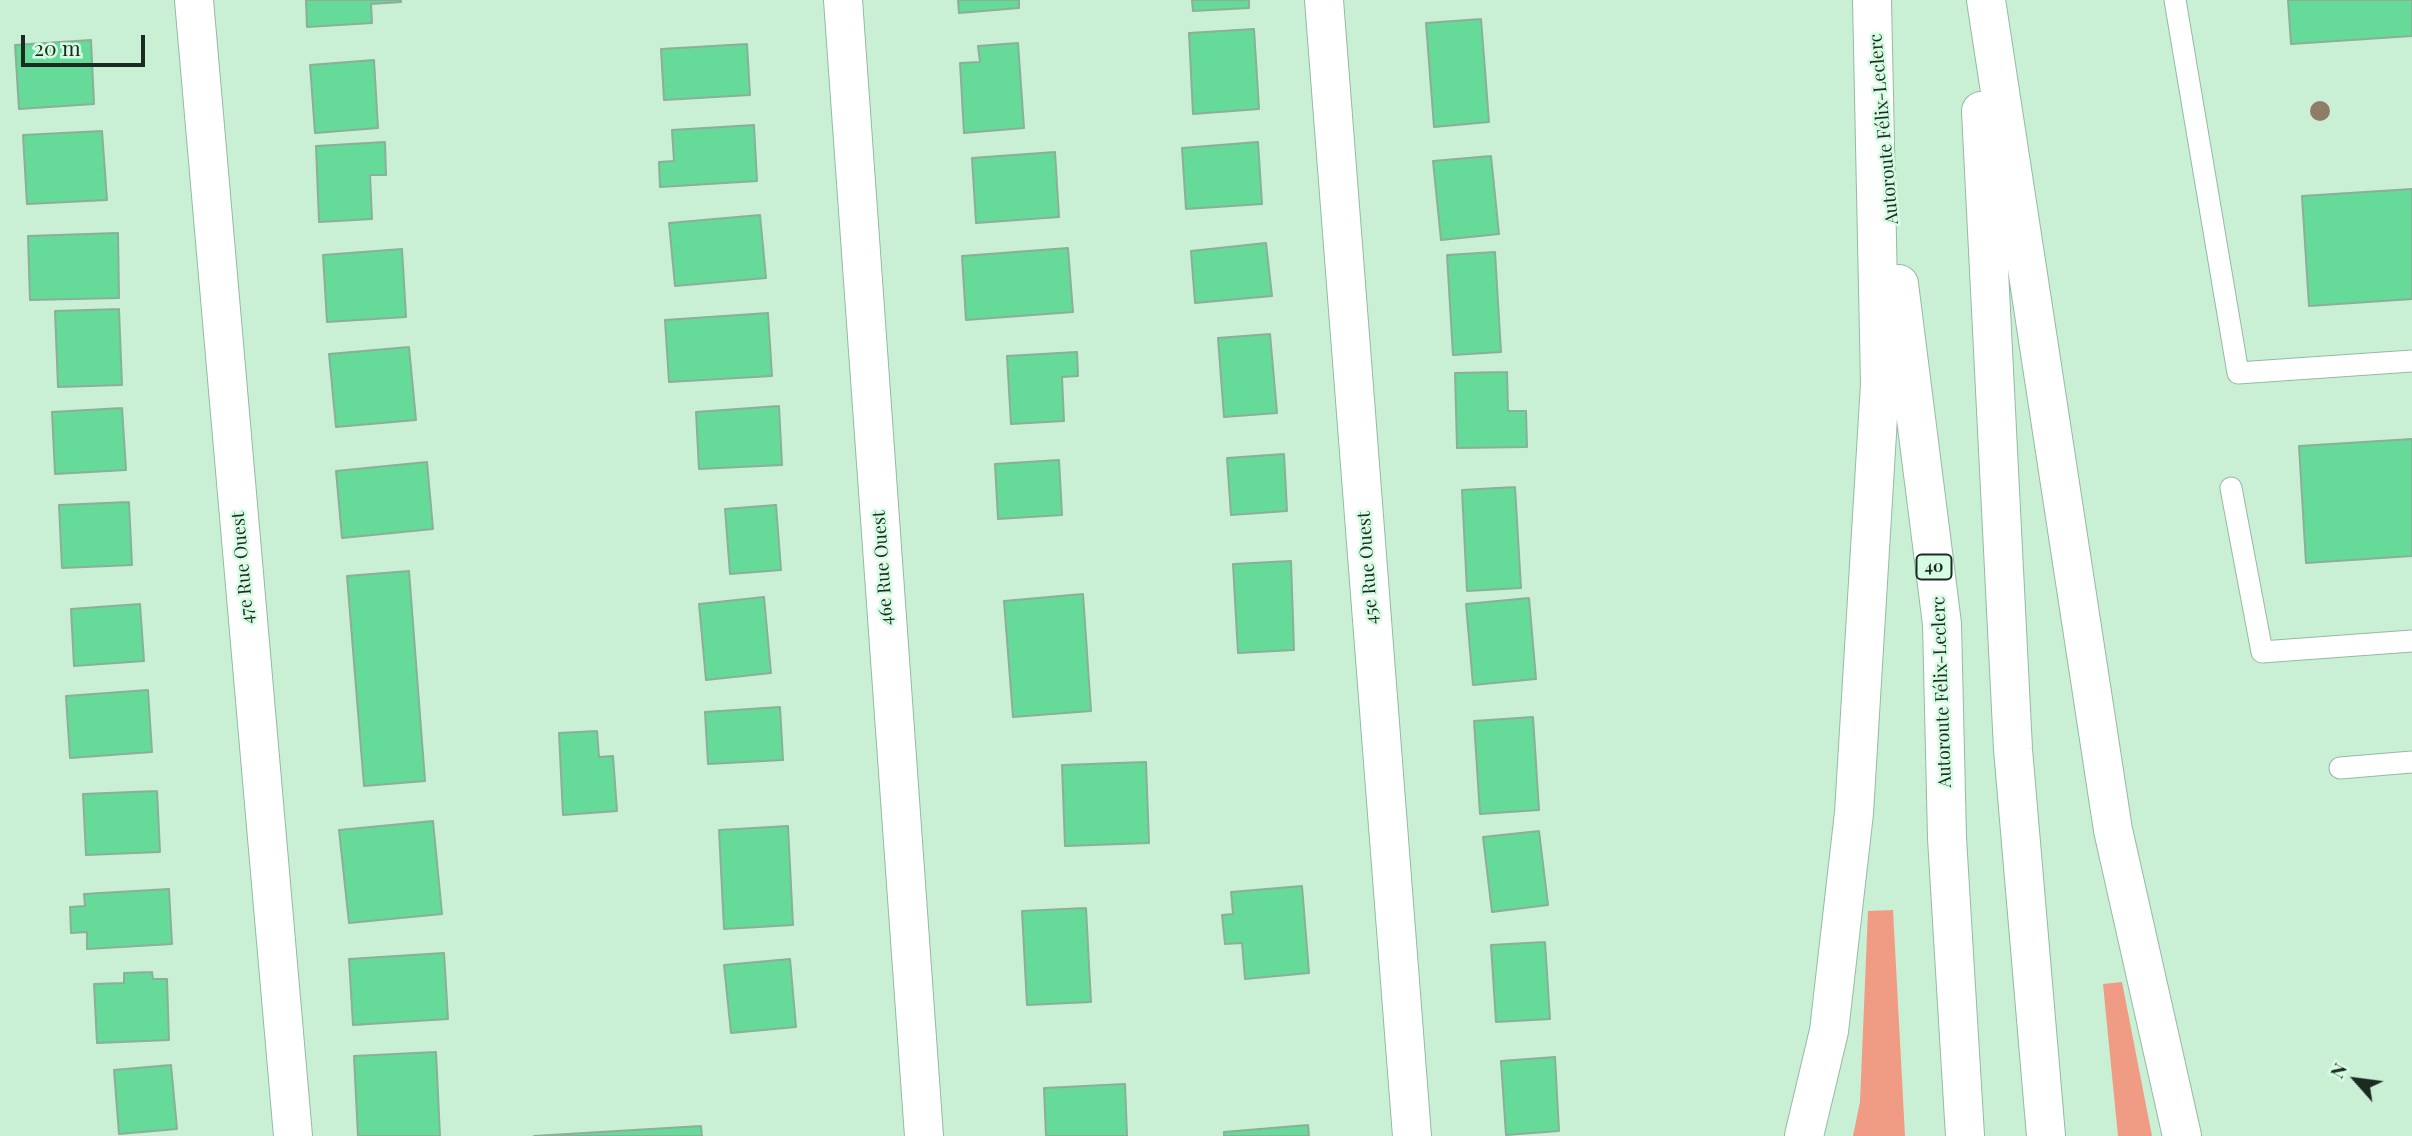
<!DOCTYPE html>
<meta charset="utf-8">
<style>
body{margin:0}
#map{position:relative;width:2412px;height:1136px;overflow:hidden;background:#c9efd5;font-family:"Playfair Display",serif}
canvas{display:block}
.north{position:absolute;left:2321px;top:1045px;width:70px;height:70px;-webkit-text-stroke:5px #d6fce3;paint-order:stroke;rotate:298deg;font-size:19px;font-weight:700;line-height:28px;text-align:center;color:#1c2b21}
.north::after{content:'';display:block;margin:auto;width:24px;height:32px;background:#1c2b21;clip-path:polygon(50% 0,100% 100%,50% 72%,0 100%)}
.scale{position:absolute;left:21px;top:35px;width:124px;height:32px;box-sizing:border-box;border:4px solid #1c2b21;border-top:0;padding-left:9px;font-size:21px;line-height:24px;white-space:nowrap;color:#1c2b21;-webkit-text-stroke:5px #d6fce3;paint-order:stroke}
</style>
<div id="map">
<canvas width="2412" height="1136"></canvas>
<div class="north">N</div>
<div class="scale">20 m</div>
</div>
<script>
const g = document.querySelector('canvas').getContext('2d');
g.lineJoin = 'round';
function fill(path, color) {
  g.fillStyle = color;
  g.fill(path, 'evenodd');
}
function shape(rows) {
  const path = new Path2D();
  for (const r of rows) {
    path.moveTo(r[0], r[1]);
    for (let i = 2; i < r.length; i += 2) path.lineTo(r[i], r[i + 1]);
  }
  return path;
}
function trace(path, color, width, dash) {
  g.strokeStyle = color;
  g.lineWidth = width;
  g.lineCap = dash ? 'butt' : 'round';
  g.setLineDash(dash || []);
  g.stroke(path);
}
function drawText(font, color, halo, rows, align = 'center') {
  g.font = font + ' "Playfair Display",serif';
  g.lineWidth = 5;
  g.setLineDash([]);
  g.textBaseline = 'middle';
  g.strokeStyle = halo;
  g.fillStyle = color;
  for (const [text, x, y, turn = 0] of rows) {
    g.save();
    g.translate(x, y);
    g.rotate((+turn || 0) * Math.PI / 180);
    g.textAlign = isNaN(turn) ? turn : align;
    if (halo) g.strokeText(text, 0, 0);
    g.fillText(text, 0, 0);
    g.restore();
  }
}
const green = shape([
 [1893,910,1905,1136,1853,1136,1860,1102,1868,911],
 [2122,982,2152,1136,2118,1136,2103,984]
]);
const building = shape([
 [306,0,401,0,401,2,371,4,372,23,307,27,306,0],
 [958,0,1019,0,1019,8,959,13,958,0],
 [1192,0,1249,0,1249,8,1193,11,1192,0],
 [2288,0,2412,0,2412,36,2291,44,2288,0],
 [1481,19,1489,122,1434,127,1426,23,1481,19],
 [1254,29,1259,109,1193,114,1189,33,1254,29],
 [91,40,94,104,19,109,15,45,91,40],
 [1018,43,1024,128,964,133,960,63,980,62,978,46,1018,43],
 [747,44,750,95,664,100,661,49,747,44],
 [374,60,378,128,315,133,310,65,374,60],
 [754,125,757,181,660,187,659,162,674,161,672,130,754,125],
 [102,131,107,200,27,204,23,135,102,131],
 [385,142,386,175,370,175,372,219,319,222,316,146,385,142],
 [1258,142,1262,204,1186,209,1182,148,1258,142],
 [1055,152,1059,217,976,223,972,158,1055,152],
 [1491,156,1499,234,1441,240,1433,161,1491,156],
 [2412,189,2412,299,2309,306,2302,196,2412,189],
 [760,215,766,278,675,286,669,223,760,215],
 [118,233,119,298,30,300,28,236,118,233],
 [1266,243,1272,296,1195,303,1191,251,1266,243],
 [1068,248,1073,312,966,320,962,256,1068,248],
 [402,249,406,317,327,322,323,255,402,249],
 [1495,252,1501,352,1453,355,1447,255,1495,252],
 [119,309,122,385,58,387,55,311,119,309],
 [768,313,772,376,669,382,665,320,768,313],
 [1270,334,1277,413,1224,417,1218,338,1270,334],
 [409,347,416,420,336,427,329,354,409,347],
 [1077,352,1078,376,1062,377,1064,421,1011,424,1007,356,1077,352],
 [1507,372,1508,411,1526,411,1527,447,1457,448,1455,373,1507,372],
 [779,406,782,465,699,469,696,412,779,406],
 [122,408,126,470,55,474,52,412,122,408],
 [2412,439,2412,556,2306,563,2299,446,2412,439],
 [1284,454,1287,511,1231,515,1227,458,1284,454],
 [1059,460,1062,515,998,519,995,464,1059,460],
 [427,462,433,529,342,538,336,471,427,462],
 [1515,487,1521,588,1467,591,1462,490,1515,487],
 [129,502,132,565,62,568,59,505,129,502],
 [776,505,781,570,730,574,725,509,776,505],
 [1291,561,1294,650,1238,653,1233,564,1291,561],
 [409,571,425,781,364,786,347,576,409,571],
 [1083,594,1091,711,1013,717,1004,601,1083,594],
 [764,597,771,673,706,680,699,604,764,597],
 [1529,598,1536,679,1473,685,1466,604,1529,598],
 [140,604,144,661,74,666,71,609,140,604],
 [148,690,152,752,70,758,66,696,148,690],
 [780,707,783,760,708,764,705,712,780,707],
 [1533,717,1539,810,1480,814,1474,721,1533,717],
 [597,731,599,757,613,756,617,811,563,815,559,733,597,731],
 [1146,762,1149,843,1065,846,1062,765,1146,762],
 [157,791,160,852,86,855,83,794,157,791],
 [433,821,442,914,349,923,339,830,433,821],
 [788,826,793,925,724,929,719,830,788,826],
 [1539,831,1548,905,1492,912,1483,837,1539,831],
 [1302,886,1309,973,1245,979,1242,943,1225,944,1222,915,1233,914,1231,892,1302,886],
 [169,889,172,944,87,949,87,932,71,933,70,907,85,906,84,894,169,889],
 [1086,908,1091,1002,1027,1005,1022,911,1086,908],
 [1545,942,1550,1019,1496,1022,1491,945,1545,942],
 [444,953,448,1019,353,1025,349,959,444,953],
 [790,959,796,1027,731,1033,724,965,790,959],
 [152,972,153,979,167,979,169,1040,97,1043,94,984,124,983,124,973,152,972],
 [436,1052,440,1136,358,1136,354,1056,436,1052],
 [1555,1057,1559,1131,1506,1135,1501,1061,1555,1057],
 [171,1065,177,1129,119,1134,114,1070,171,1065],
 [1125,1084,1127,1136,1046,1136,1044,1088,1125,1084],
 [1308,1125,1309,1136,1224,1136,1224,1132,1308,1125],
 [701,1126,702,1136,534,1136,701,1126]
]);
const lane = shape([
 [2175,0,2238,373,2412,361],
 [2231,488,2262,652,2412,641],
 [2340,768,2412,762]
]);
const street = shape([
 [194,0,293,1136],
 [843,0,924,1136],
 [1324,0,1412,1136]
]);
const highway = shape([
 [1986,0,2113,830,2182,1136],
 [1981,111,2013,749,2046,1136],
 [1899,284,1942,624,1947,838,1965,1136],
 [1804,1136,1829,1031,1854,813,1880,384,1872,0]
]);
const trees = [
 [2320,111]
];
const shields = [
 [1934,567,35]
];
const shieldNames = [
 ["40",1934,567]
];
const streetNames = [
 ["Autoroute Félix-Leclerc",1884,129,-95],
 ["47e Rue Ouest",243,568,-95],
 ["46e Rue Ouest",883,568,-94],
 ["45e Rue Ouest",1368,568,-94],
 ["Autoroute Félix-Leclerc",1942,692,-92]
];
fill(green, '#f09c85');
fill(building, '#66da98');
trace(building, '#8baf97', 2);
trace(lane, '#95baa2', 23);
trace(street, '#95baa2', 40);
trace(highway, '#95baa2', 40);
trace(lane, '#fff', 21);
trace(street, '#fff', 38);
trace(highway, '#fff', 38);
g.fillStyle = '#917d66';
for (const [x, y] of trees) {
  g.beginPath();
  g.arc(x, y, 10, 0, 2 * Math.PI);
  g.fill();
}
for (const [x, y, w] of shields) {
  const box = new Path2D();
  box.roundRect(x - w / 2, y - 12.5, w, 25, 5);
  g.fillStyle = '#d6fce3';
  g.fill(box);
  trace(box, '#1c2b21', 2);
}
drawText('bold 16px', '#1c2b21', null, shieldNames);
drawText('18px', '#1c2b21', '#d6fce3', streetNames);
</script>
